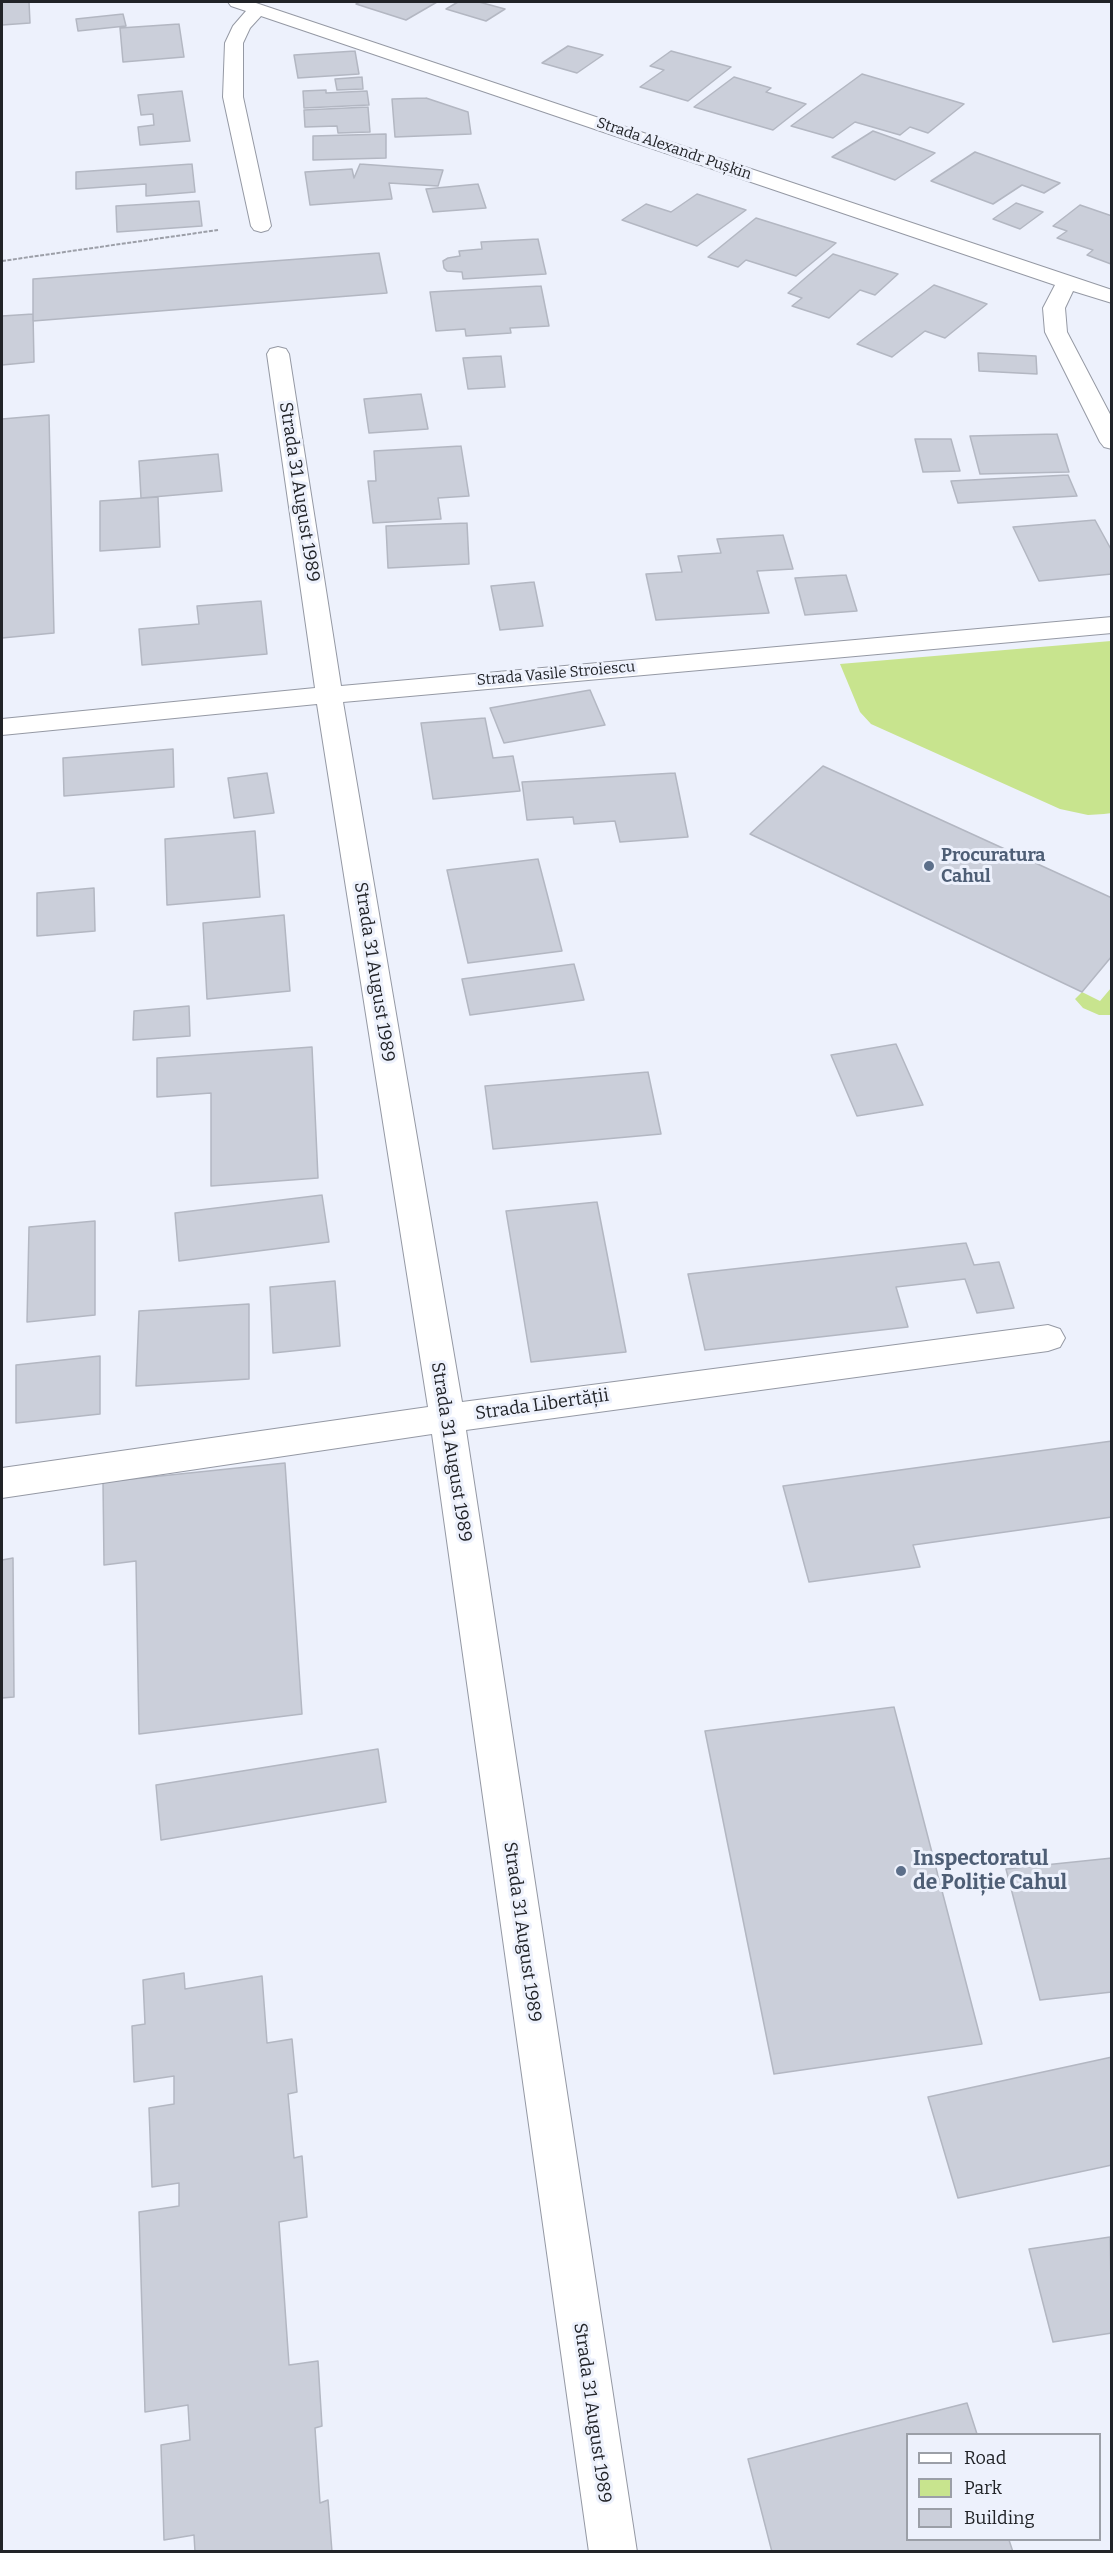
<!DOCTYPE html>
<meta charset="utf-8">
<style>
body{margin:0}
#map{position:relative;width:1113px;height:2553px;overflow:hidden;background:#edf1fc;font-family:Bitter,serif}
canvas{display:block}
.frame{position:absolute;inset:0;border:3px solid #212327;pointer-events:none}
.legend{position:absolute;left:906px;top:2433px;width:195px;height:108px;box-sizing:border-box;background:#edf1fc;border:2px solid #9b9fa7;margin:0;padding:8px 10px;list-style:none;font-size:18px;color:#212327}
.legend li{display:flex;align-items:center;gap:12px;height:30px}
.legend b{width:30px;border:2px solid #9b9fa7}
</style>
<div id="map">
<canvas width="1113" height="2553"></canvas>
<div class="frame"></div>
<ul class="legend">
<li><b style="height:8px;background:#fff"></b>Road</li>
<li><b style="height:16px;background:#c8e48e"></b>Park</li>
<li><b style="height:16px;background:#cbcfda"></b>Building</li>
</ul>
</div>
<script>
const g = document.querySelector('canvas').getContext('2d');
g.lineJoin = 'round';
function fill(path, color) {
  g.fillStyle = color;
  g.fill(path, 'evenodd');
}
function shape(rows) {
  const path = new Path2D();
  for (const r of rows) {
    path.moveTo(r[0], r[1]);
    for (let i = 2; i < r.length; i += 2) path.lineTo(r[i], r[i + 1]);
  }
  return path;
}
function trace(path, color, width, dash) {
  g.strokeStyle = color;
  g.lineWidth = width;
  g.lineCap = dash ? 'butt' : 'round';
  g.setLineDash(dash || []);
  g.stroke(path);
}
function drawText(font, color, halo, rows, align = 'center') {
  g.font = font + ' Bitter,serif';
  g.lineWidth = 6;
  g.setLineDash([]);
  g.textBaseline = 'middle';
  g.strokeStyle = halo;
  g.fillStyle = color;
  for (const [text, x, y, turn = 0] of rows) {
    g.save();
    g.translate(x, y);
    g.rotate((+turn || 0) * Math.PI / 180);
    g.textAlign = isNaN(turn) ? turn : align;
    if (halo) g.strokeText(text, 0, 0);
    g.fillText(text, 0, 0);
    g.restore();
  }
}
const green = shape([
 [1111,641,1112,813,1104,814,1088,815,1060,809,871,724,860,712,840,664],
 [1111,988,1111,1015,1099,1015,1083,1008,1075,999,1082,992,1100,1001]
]);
const building = shape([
 [2,2,29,2,30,23,2,25,2,2],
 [360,2,437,2,406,20,356,4,360,2],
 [458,2,479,2,505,9,486,21,446,9,458,2],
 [123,14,126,26,78,31,76,19,123,14],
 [179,24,184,57,123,62,120,28,179,24],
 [568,46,603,55,577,73,542,63,568,46],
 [355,51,359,74,298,78,294,55,355,51],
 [671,51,731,67,688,101,640,87,664,70,650,66,671,51],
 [862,74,964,104,928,133,910,127,900,135,855,122,833,138,791,126,862,74],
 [362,77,363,89,337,90,335,79,362,77],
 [734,77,771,88,766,92,806,104,773,130,694,107,734,77],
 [326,90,326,93,367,91,369,105,304,108,303,91,326,90],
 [182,91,190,141,140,145,138,127,154,125,153,114,141,115,138,95,182,91],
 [426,98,468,112,471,134,395,137,392,99,426,98],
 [368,107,370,132,338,133,337,126,305,127,304,110,368,107],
 [873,131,935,153,895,180,832,157,873,131],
 [386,134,386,158,313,160,313,136,386,134],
 [975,152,1060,183,1044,193,1022,185,993,204,931,181,975,152],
 [192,164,195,192,146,196,146,184,76,189,76,172,192,164],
 [360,164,443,170,438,186,389,183,392,199,310,205,305,172,352,169,354,178,360,164],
 [478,184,486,208,433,212,426,189,478,184],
 [697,194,746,210,697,246,622,220,646,204,671,212,697,194],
 [199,201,202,226,117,232,116,206,199,201],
 [1016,203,1043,212,1020,229,993,219,1016,203],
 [1080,205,1112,216,1111,264,1087,255,1093,250,1057,238,1067,231,1053,226,1080,205],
 [756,218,836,243,796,276,746,260,738,267,708,257,756,218],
 [538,239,546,274,463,279,462,272,447,271,444,268,443,261,448,258,460,256,459,251,482,249,481,242,538,239],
 [379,253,387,293,33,321,33,279,379,253],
 [833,254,898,274,875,295,860,290,829,318,792,306,802,298,788,293,833,254],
 [934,285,987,304,945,338,925,331,892,357,857,344,934,285],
 [541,286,549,326,510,328,511,333,466,336,465,329,436,331,430,292,541,286],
 [33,314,34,362,2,365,2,316,33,314],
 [978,353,1036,356,1037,374,979,371,978,353],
 [501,356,505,387,468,389,463,358,501,356],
 [421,394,428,429,369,433,364,399,421,394],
 [49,415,54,633,2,638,2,419,49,415],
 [1057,434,1069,472,980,474,970,436,1057,434],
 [915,439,951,439,960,471,923,472,915,439],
 [461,446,469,496,438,498,441,519,373,523,368,481,376,481,374,451,461,446],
 [218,454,222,491,141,498,139,461,218,454],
 [1068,475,1077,496,958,503,951,481,1068,475],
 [158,497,160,547,100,551,100,501,158,497],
 [1095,520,1112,551,1112,574,1039,581,1013,527,1095,520],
 [467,523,469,564,388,568,386,526,467,523],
 [783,535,793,569,757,571,769,613,656,620,646,574,682,572,678,556,721,553,717,539,783,535],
 [846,575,857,611,805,615,795,578,846,575],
 [534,582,543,626,500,630,491,586,534,582],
 [261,601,267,654,142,665,139,629,199,624,197,606,261,601],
 [590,690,605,725,504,743,490,708,590,690],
 [485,718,493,758,513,756,520,791,433,799,421,723,485,718],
 [173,749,174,787,64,796,63,758,173,749],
 [823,766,1112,898,1112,956,1082,992,750,834,823,766],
 [267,773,274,813,234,818,228,778,267,773],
 [675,773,688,837,620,842,615,821,574,824,573,817,527,820,522,782,675,773],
 [255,831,260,897,167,905,165,839,255,831],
 [538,859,562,951,468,963,447,870,538,859],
 [94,888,95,931,37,936,37,893,94,888],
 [284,915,290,991,207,999,203,923,284,915],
 [574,964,584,1000,470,1015,462,979,574,964],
 [189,1006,190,1036,133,1040,134,1011,189,1006],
 [896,1044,923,1105,857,1116,831,1055,896,1044],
 [312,1047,318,1178,211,1186,211,1093,157,1097,157,1058,312,1047],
 [648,1072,661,1134,493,1149,485,1086,648,1072],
 [322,1195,329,1242,179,1261,175,1213,322,1195],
 [597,1202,626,1352,531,1362,506,1211,597,1202],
 [95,1221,95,1315,27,1322,29,1227,95,1221],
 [966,1243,974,1265,999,1262,1014,1308,977,1313,965,1279,896,1287,908,1327,705,1350,688,1274,966,1243],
 [335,1281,340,1346,273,1353,270,1287,335,1281],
 [249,1304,249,1379,136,1386,139,1311,249,1304],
 [100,1356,100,1414,16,1423,16,1365,100,1356],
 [1112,1441,1112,1517,913,1545,920,1567,809,1582,783,1486,1112,1441],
 [285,1463,302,1714,139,1734,136,1561,104,1565,103,1482,285,1463],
 [13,1558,14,1697,2,1698,2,1560,13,1558],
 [894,1707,982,2044,774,2074,705,1731,894,1707],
 [378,1749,386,1802,161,1840,156,1785,378,1749],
 [1112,1858,1112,1992,1040,2000,1006,1869,1112,1858],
 [184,1973,185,1989,262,1976,267,2043,292,2039,297,2092,288,2094,294,2158,302,2156,307,2217,279,2222,289,2365,318,2361,322,2426,315,2428,320,2503,328,2500,332,2552,195,2552,194,2535,164,2540,161,2445,190,2440,188,2405,145,2412,139,2212,179,2206,179,2183,152,2187,149,2108,174,2104,174,2076,134,2082,132,2026,145,2024,143,1980,184,1973],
 [1112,2057,1112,2165,958,2198,928,2097,1112,2057],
 [1110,2237,1112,2333,1053,2342,1029,2249,1110,2237],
 [967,2403,977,2434,908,2434,908,2540,1009,2540,1013,2552,772,2552,748,2459,967,2403]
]);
const path = shape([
 [2,261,218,230]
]);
const minor = shape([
 [228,2,253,2,1112,290,1112,303,1073,291,1065,308,1067,332,1112,418,1112,449,1104,447,1100,442,1045,332,1043,308,1055,285,261,16,250,28,243,43,243,97,271,226,268,230,261,232,254,230,251,226,223,97,225,43,233,26,246,11,231,6,228,2],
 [278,347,286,349,289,354,341,686,1112,617,1112,633,343,702,462,1402,1048,1325,1060,1329,1065,1338,1060,1347,1048,1351,466,1430,637,2552,589,2552,432,1434,2,1498,2,1468,428,1407,317,704,2,735,2,719,315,688,267,354,270,349,278,347]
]);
const markers = [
 [929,866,6,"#5c6f8a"],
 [901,1871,6,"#5c6f8a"]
];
const farStreetnames = [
 ["Strada Alexandr Pușkin",674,149,19],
 ["Strada Vasile Stroiescu",556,674,-5]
];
const streetNames = [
 ["Strada 31 August 1989",299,492,81],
 ["Strada 31 August 1989",374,972,81],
 ["Strada Libertății",542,1405,-8],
 ["Strada 31 August 1989",451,1452,81],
 ["Strada 31 August 1989",522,1932,82],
 ["Strada 31 August 1989",592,2413,82]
];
const serviceNames = [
 ["Procuratura",941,856],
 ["Cahul",941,877]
];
const nearServicenames = [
 ["Inspectoratul",913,1859],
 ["de Poliție Cahul",913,1883]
];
fill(green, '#c8e48e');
fill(building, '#cbcfda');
trace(building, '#b3b7c2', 1.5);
trace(minor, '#9599a4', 2);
trace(path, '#9c9fa8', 2, [4, 1.5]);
fill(minor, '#fff');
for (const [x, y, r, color] of markers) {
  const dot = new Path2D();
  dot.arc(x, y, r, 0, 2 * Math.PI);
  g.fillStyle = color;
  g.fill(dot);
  trace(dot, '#edf1fc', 2);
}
drawText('15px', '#212327', '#edf1fc', farStreetnames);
drawText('18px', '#212327', '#edf1fc', streetNames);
drawText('bold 18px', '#4e5e75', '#edf1fc', serviceNames, 'left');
drawText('bold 21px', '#4e5e75', '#edf1fc', nearServicenames, 'left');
</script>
